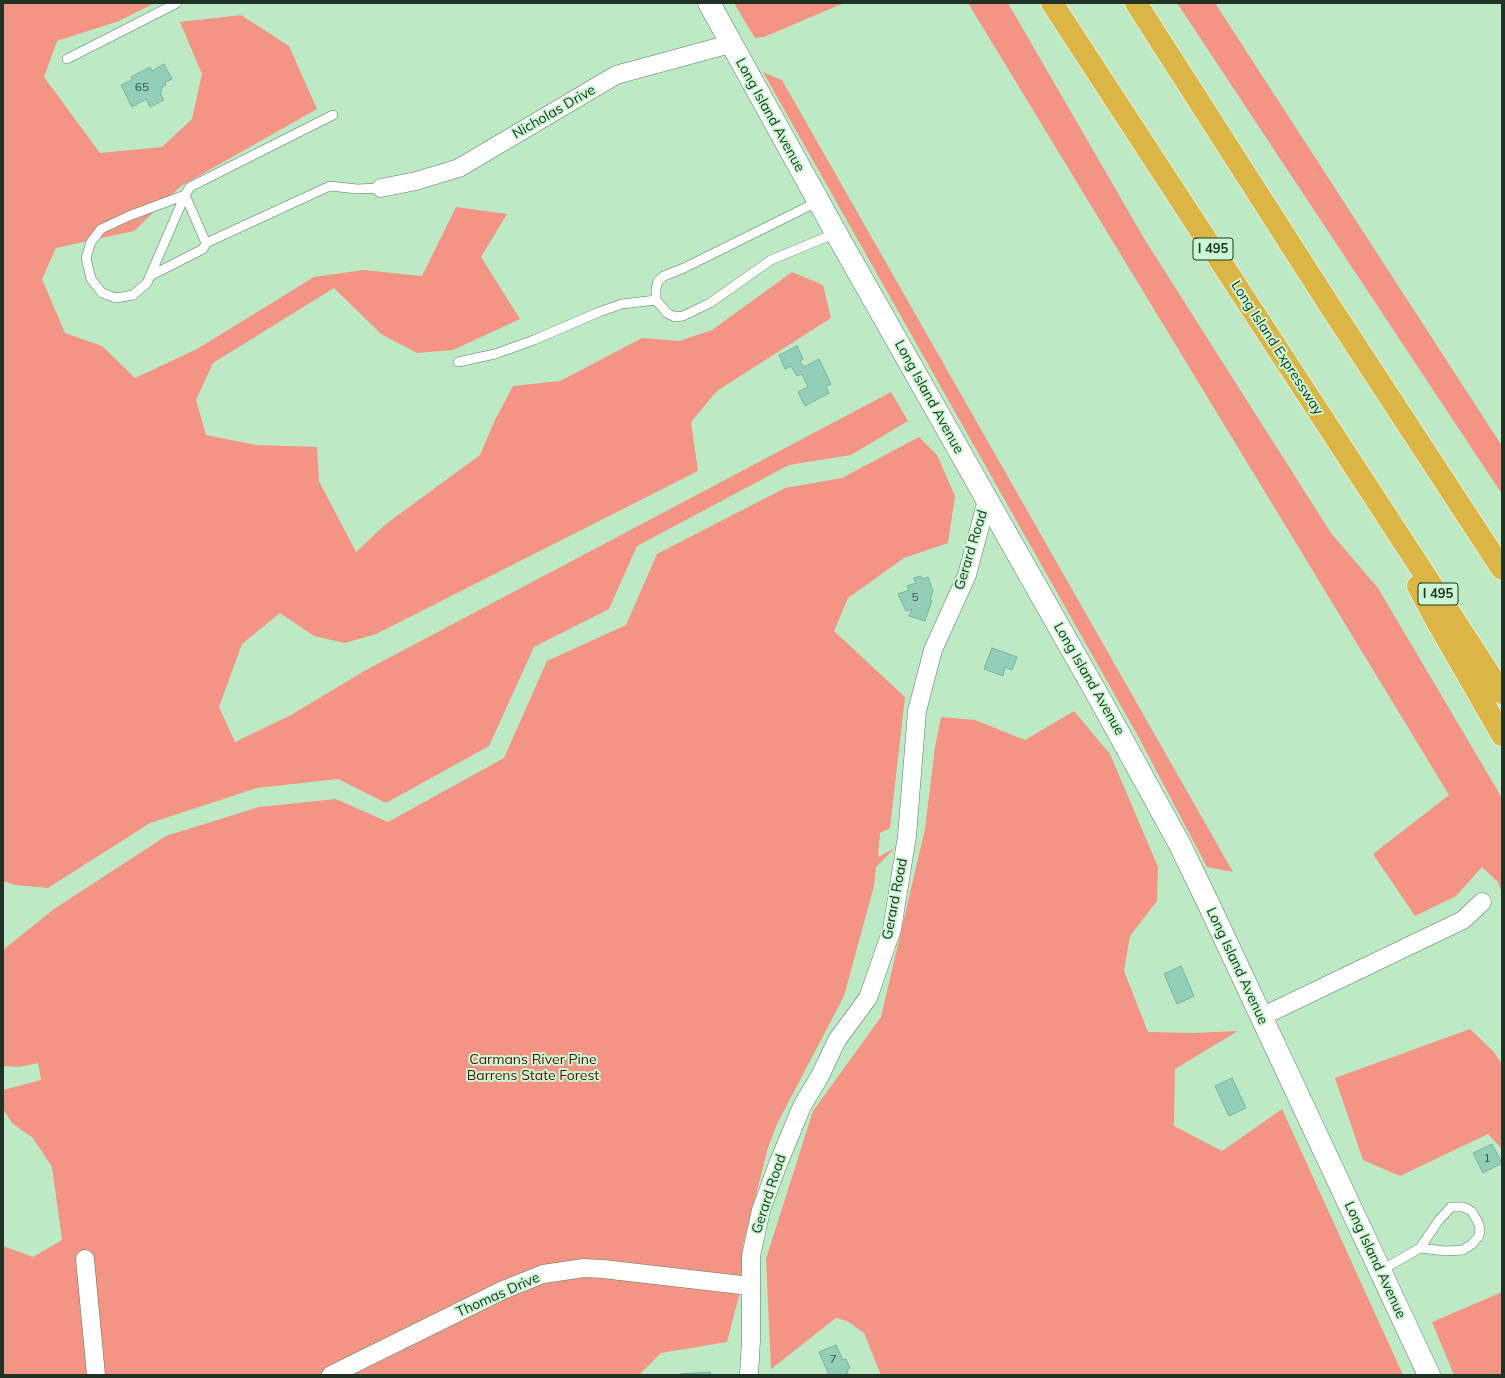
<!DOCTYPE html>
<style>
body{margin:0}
#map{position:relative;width:1505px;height:1378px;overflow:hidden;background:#bdeac5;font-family:Mulish,sans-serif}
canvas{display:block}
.frame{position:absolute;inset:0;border:4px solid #203224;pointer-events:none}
</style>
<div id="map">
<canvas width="1505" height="1378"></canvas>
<div class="frame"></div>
</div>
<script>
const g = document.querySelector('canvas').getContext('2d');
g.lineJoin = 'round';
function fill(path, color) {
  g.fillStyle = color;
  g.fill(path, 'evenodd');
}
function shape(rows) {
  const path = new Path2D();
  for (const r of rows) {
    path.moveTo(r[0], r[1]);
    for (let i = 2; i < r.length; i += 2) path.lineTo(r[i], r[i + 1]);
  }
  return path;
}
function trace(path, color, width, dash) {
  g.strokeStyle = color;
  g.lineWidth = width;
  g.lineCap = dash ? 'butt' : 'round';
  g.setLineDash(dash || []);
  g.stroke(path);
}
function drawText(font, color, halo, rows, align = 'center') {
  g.font = font + ' Mulish,sans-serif';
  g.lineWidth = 4;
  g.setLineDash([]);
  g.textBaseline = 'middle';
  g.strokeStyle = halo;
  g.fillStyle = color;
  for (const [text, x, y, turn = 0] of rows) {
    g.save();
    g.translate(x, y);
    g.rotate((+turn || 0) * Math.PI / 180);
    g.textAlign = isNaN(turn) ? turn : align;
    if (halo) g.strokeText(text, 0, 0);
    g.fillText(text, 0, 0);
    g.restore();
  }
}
const green = shape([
 [3,3,155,3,119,21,57,41,44,77,100,153,162,147,192,119,202,74,180,22,241,15,289,46,317,109,181,186,134,231,56,248,42,279,65,333,102,346,135,378,197,349,314,277,363,270,422,276,456,207,507,214,481,257,520,319,453,350,417,353,381,334,334,288,213,363,196,400,206,435,256,445,317,447,319,481,356,552,386,524,480,455,495,420,513,386,560,381,642,338,679,341,712,330,792,272,823,285,831,318,717,391,691,422,698,471,376,634,345,643,314,636,280,613,242,644,219,707,235,742,291,715,366,670,891,392,908,421,851,455,789,465,637,546,609,609,534,647,489,746,386,803,338,779,257,788,150,823,48,888,15,885,3,881],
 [734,3,844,3,764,37,755,38],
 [968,3,1008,3,1145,240,1331,533,1378,588,1502,798,1502,893,1498,882,1482,867,1456,896,1415,916,1373,854,1449,795],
 [1177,3,1215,3,1502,446,1502,494],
 [763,72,782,80,1233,872,1207,867,1138,736],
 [919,437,937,455,955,496,948,543,904,558,848,598,834,631,905,697,890,828,880,833,878,857,895,848,876,867,874,886,844,996,777,1124,768,1148,743,1245,740,1292,727,1342,661,1353,639,1375,3,1375,3,1246,33,1257,62,1240,52,1167,33,1138,12,1123,3,1109,3,1090,41,1080,38,1063,19,1067,3,1066,3,950,54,909,166,836,259,807,336,799,388,822,504,758,547,661,626,625,657,554,785,488,842,478],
 [1074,711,1110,754,1158,867,1157,901,1130,936,1124,971,1148,1032,1193,1033,1238,1031,1175,1069,1174,1126,1222,1151,1282,1109,1403,1375,881,1375,864,1333,847,1321,836,1318,771,1369,766,1259,813,1111,881,1017,925,829,935,747,941,717,975,720,1025,740],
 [1470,1029,1493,1051,1502,1064,1502,1149,1488,1134,1400,1176,1363,1160,1335,1078],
 [1502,1292,1502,1375,1454,1375,1432,1322]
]);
const building = shape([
 [164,64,172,79,165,82,166,85,161,88,162,91,160,93,164,100,150,107,146,99,132,107,121,85,132,80,131,77,150,67,152,71,164,64],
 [797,346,803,359,800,361,804,367,819,359,831,384,826,386,829,393,805,406,798,392,808,387,802,374,797,376,791,366,785,369,779,355,797,346],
 [921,576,923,579,928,577,933,591,930,600,932,600,925,621,909,616,912,609,906,611,898,594,909,590,907,586,916,583,914,578,921,576],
 [992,648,1017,657,1012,670,1005,667,1003,676,984,669,992,648],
 [1181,966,1194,996,1177,1004,1164,974,1181,966],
 [1232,1078,1246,1108,1229,1116,1215,1086,1232,1078],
 [1492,1144,1502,1163,1483,1173,1473,1153,1492,1144],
 [836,1345,843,1360,846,1359,850,1368,847,1370,848,1373,843,1375,829,1375,819,1352,836,1345],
 [710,1372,710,1375,680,1375,680,1374,710,1372]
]);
const service = shape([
 [67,59,177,3],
 [333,115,190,187,185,195,129,216,101,229,91,242,86,258,91,279,102,293,116,298,133,295,147,283,185,195,206,243,330,186,357,189,381,188],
 [819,201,684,268,664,276,658,281,656,289,656,300,667,313,675,317,683,316,710,303,771,260,836,233],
 [150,276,203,249,206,243],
 [458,362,495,354,534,340,599,312,622,304,656,300],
 [1380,1271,1420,1248,1439,1220,1451,1207,1463,1207,1468,1209,1472,1212,1478,1222,1480,1229,1479,1236,1472,1244,1463,1250,1446,1251,1420,1248]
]);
const minor = shape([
 [381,188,416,181,459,168,616,75,730,44],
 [1261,1017,1463,920,1482,902],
 [85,1259,96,1375],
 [331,1375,503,1290,543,1274,584,1268,603,1269,750,1286],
 [749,1375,751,1340,751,1256,761,1210,778,1164,802,1106,820,1076,837,1040,868,998,892,929,907,836,917,711,933,650,967,575,987,500]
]);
const tertiary = shape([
 [709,3,836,233,1101,701,1179,843,1210,907,1429,1375]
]);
const motorway = shape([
 [1052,3,1502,693],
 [1136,3,1328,303,1502,569],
 [1418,586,1432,613,1502,735]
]);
const numberNames = [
 ["65",142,87],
 ["5",915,597],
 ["1",1487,1158],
 ["7",833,1359]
];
const shields = [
 [1213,249,40],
 [1438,594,40]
];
const shieldNames = [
 ["I 495",1213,249],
 ["I 495",1438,594]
];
const streetNames = [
 ["Nicholas Drive",554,112,-30],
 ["Long Island Avenue",770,115,61],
 ["Long Island Expressway",1277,348,57],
 ["Long Island Avenue",929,397,61],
 ["Gerard Road",971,550,-73],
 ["Long Island Avenue",1089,679,60],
 ["Gerard Road",895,899,-79],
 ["Long Island Avenue",1237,966,65],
 ["Gerard Road",769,1194,-72],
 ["Long Island Avenue",1375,1260,65],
 ["Thomas Drive",498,1295,-24]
];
const parkNames = [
 ["Carmans River Pine",533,1060],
 ["Barrens State Forest",533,1076]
];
fill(green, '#f49484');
fill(building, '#93ceb9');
trace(building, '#78b39e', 1);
trace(service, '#547d5d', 10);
trace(minor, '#547d5d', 19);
trace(tertiary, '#547d5d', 23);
trace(motorway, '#fff', 23);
trace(service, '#fff', 9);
trace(minor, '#fff', 18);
trace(tertiary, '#fff', 22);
trace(motorway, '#dbb647', 22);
drawText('12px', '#3d5949', null, numberNames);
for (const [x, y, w] of shields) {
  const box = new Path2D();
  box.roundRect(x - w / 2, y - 11, w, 22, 3);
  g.fillStyle = '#caf8d2';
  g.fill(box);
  trace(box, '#203224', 1);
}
drawText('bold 13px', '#203224', null, shieldNames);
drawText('14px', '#203224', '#caf8d2', streetNames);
drawText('14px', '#590d06', '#caf8d2', parkNames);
</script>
